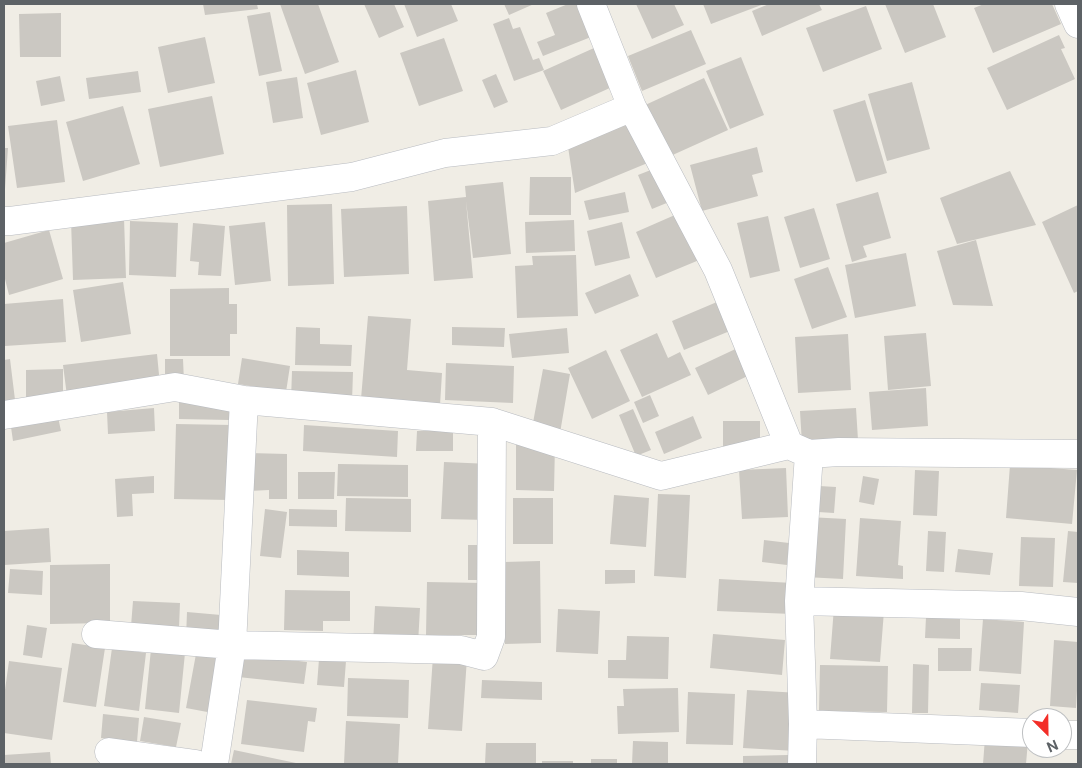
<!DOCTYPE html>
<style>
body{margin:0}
#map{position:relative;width:1082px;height:768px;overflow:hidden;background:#f0ede5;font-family:"Public Sans",sans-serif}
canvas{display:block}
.frame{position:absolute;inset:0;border:5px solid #5d6266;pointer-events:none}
.north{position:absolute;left:1022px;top:708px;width:50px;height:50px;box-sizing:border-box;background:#fff;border:1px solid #bec0c2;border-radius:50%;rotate:157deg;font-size:14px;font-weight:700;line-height:20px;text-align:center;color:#5d6266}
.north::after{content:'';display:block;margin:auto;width:18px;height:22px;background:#f32e28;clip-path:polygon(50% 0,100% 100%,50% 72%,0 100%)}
</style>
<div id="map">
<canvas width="1082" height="768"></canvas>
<div class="frame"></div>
<div class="north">N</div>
</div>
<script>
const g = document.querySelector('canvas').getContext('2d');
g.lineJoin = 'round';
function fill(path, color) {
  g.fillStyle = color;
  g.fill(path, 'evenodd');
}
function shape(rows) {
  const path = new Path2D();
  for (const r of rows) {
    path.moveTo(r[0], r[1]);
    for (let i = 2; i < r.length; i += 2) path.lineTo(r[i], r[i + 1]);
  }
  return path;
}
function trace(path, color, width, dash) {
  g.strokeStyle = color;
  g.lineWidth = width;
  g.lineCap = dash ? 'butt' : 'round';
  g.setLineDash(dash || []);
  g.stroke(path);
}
const building = shape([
 [203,4,257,4,258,9,205,15],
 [280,4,318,4,339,62,305,74],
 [364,4,394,4,404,27,379,38],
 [404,4,451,4,458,21,417,37],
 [504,4,534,4,509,15],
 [568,4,577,4,591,37,543,56,537,42,555,35,546,13],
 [636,4,674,4,684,25,652,39],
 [703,4,764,4,711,24],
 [769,4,819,4,822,10,762,36,752,11],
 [885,4,933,4,946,37,905,53],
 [984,4,1052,4,1061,24,993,53,974,8],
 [866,6,882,49,823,72,806,28],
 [270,12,282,71,259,76,247,16],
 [61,13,61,57,20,57,19,14],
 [509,18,513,29,520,27,533,60,539,58,544,70,514,81,493,24],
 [691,30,706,64,642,91,628,56],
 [1059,35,1065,48,1061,49,1075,79,1007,110,987,68],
 [205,37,215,83,168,93,158,47],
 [444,38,463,91,419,106,400,53],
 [594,48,612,87,561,110,543,71],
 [741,57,764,115,730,129,706,71],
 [356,70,369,122,321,135,307,83],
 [138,71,141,92,89,99,86,78],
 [496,74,508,102,494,108,482,80],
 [60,76,65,101,41,106,36,81],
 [297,77,303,118,273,123,266,82],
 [704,78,728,130,666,158,643,106],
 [912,82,930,149,887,161,868,94],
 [212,96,224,154,160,167,148,109],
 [865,100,887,173,856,182,833,110],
 [123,106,140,164,83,181,66,122],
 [632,118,650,162,575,193,567,140],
 [57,120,65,182,17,188,8,126],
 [757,147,763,172,752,175,758,196,702,211,690,165],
 [4,148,8,148,5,189,4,189],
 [661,166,674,200,652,209,638,175],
 [1010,171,1036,225,957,244,940,198],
 [530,177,571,177,571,215,529,215],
 [503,182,511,254,473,258,466,201,473,278,434,281,428,201,466,197,465,186],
 [625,192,629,212,589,220,584,201],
 [878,192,891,238,863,246,867,257,852,262,836,204],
 [332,204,334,284,288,286,287,205],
 [1078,205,1078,291,1074,293,1042,222],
 [407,206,409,274,344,277,341,209],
 [814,208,830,259,800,268,784,217],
 [684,211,704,258,656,278,636,232],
 [768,216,780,271,750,278,737,223],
 [124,218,126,278,73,280,71,220],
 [574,220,575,251,526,253,525,222],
 [130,221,178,223,176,277,129,275],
 [265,222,271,281,235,285,229,226],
 [622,222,630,258,595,266,587,231],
 [193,223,225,226,221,276,198,275,199,262,190,261],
 [49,230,63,279,9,295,4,275,4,243],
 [976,240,993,306,953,305,937,251],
 [906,253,916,306,855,318,845,265],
 [576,255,578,316,517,318,515,266,533,265,532,256],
 [828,267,847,317,812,329,794,279],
 [630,274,639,296,595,314,585,293],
 [123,282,131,334,81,342,73,290],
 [229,288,229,304,237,304,237,334,230,334,230,356,170,356,170,289],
 [63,299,66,342,5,346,4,304],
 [724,299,737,328,684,350,672,321],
 [368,316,411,319,407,370,442,373,440,405,361,399],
 [296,327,320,328,320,344,352,345,351,366,295,365],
 [452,327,505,328,504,347,452,345],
 [567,328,569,353,512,358,509,334],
 [657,333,668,358,680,352,691,375,642,397,620,350],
 [926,333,931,386,888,390,884,336],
 [848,334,851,390,798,393,795,337],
 [744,345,756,372,708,395,695,368],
 [606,350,630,401,592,419,568,368],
 [157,354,160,385,67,396,63,365],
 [242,358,290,366,286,392,238,384],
 [10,359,16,408,4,410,4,360],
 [165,359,183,359,184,382,165,383],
 [446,363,514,366,513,403,445,400],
 [63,369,63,400,26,401,26,370],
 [543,369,570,374,560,433,532,428],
 [292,371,353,372,352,402,291,400],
 [926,388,928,426,872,430,869,392],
 [650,395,659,416,643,423,634,402],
 [179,402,230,403,230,420,179,419],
 [154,408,155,431,108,434,107,412],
 [856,408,858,440,802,444,800,411],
 [633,409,651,450,636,456,619,415],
 [693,416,702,438,664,454,655,432],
 [58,417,61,431,13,441,11,427],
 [723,421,760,421,760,447,723,447],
 [176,424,232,425,230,500,174,499],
 [304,425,398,431,397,457,303,451],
 [417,431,453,431,453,451,416,451],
 [516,444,555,444,554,491,516,490],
 [249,453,287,454,287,499,269,499,269,490,249,491],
 [444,462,491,464,488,520,441,519],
 [338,464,408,465,408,497,337,496],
 [1010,465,1077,470,1072,524,1006,518],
 [786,468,788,517,742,519,739,470],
 [915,470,939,471,937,516,913,515],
 [298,472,335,472,334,499,298,499],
 [154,476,154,493,132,494,133,516,117,517,115,479],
 [863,476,879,479,874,505,859,502],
 [819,486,836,487,834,513,818,512],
 [658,494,690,495,686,578,654,576],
 [614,495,649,498,646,547,610,544],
 [346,498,411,499,411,532,345,531],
 [513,498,553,498,553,544,513,544],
 [265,509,287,512,281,558,260,556],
 [289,509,337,510,337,527,289,526],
 [808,517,846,519,843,579,805,577],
 [860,518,901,521,898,565,903,566,903,579,856,576],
 [49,528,51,562,4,565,4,531],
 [928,531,946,532,944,572,926,571],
 [1068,531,1078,532,1078,583,1063,582],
 [1021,537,1055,538,1053,587,1019,586],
 [764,540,789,543,787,565,762,562],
 [468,545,489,545,488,580,468,580],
 [958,549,993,553,990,575,955,572],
 [297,550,349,552,349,577,297,575],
 [540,561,541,643,505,644,504,562],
 [110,564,110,623,50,624,50,565],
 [10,569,43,571,42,595,8,593],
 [605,570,635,570,635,583,605,584],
 [719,579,793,583,792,614,717,611],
 [427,582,484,583,483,635,426,635],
 [285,590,350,591,350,621,323,621,323,631,284,630],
 [133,601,180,603,179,628,131,626],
 [375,606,420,608,418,644,373,643],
 [834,607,884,611,880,662,830,659],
 [558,609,600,611,598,654,556,652],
 [187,612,221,615,219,640,186,638],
 [926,617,960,617,960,639,925,638],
 [983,619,1024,622,1021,674,979,671],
 [27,625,47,628,42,658,23,655],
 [713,634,785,640,782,675,710,668],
 [627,636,669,637,668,679,608,678,608,660,626,660],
 [1054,640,1078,642,1078,673,1076,708,1050,706],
 [72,643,105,648,96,707,63,702],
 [112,648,146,653,139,711,104,706],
 [938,648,972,648,971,671,938,671],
 [151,649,185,653,179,713,145,709],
 [196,654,228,660,218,714,186,708],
 [240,654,307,662,304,684,238,677],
 [433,656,467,658,462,731,428,729],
 [319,659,346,661,344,687,317,685],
 [9,661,62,668,52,740,4,733,4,697],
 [913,664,929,665,928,713,912,713],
 [820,665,888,666,887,712,819,711],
 [348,678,409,680,408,718,347,716],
 [482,680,542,682,542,700,481,698],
 [981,683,1020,685,1018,713,979,710],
 [678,688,679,732,618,734,617,706,624,706,623,689],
 [747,690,800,693,796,751,743,748],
 [688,692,735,694,733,745,686,744],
 [247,700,317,708,315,722,308,721,304,752,241,744],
 [103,714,139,718,137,742,101,738],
 [144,717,181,723,176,747,140,741],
 [346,721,400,724,398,764,344,764],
 [985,738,1028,741,1026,764,983,764],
 [633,741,668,742,668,764,632,764],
 [486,743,536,743,536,764,485,764],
 [234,750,296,763,295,764,231,764],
 [50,752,51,764,4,764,4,755],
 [788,755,789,764,743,764,743,756],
 [591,759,617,759,617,764,591,764],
 [542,761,573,761,573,764,542,764]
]);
const minor = shape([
 [1069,4,1078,24],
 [4,221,10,221,352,177,445,153,552,141,632,107],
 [4,415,175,387,244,400,492,422,661,476,789,445,718,270,632,107,591,4],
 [791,446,809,454,839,452,1078,454],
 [799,601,1021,606,1078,612],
 [96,634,232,645,461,650,484,656,491,637,492,422],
 [803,724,1032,733],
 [1062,735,1078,735],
 [109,752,196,764],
 [214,764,232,645,244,400],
 [802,764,803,724,799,601,809,454]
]);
fill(building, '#cbc8c2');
trace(minor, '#b8bbc0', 29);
trace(minor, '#fff', 28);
</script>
